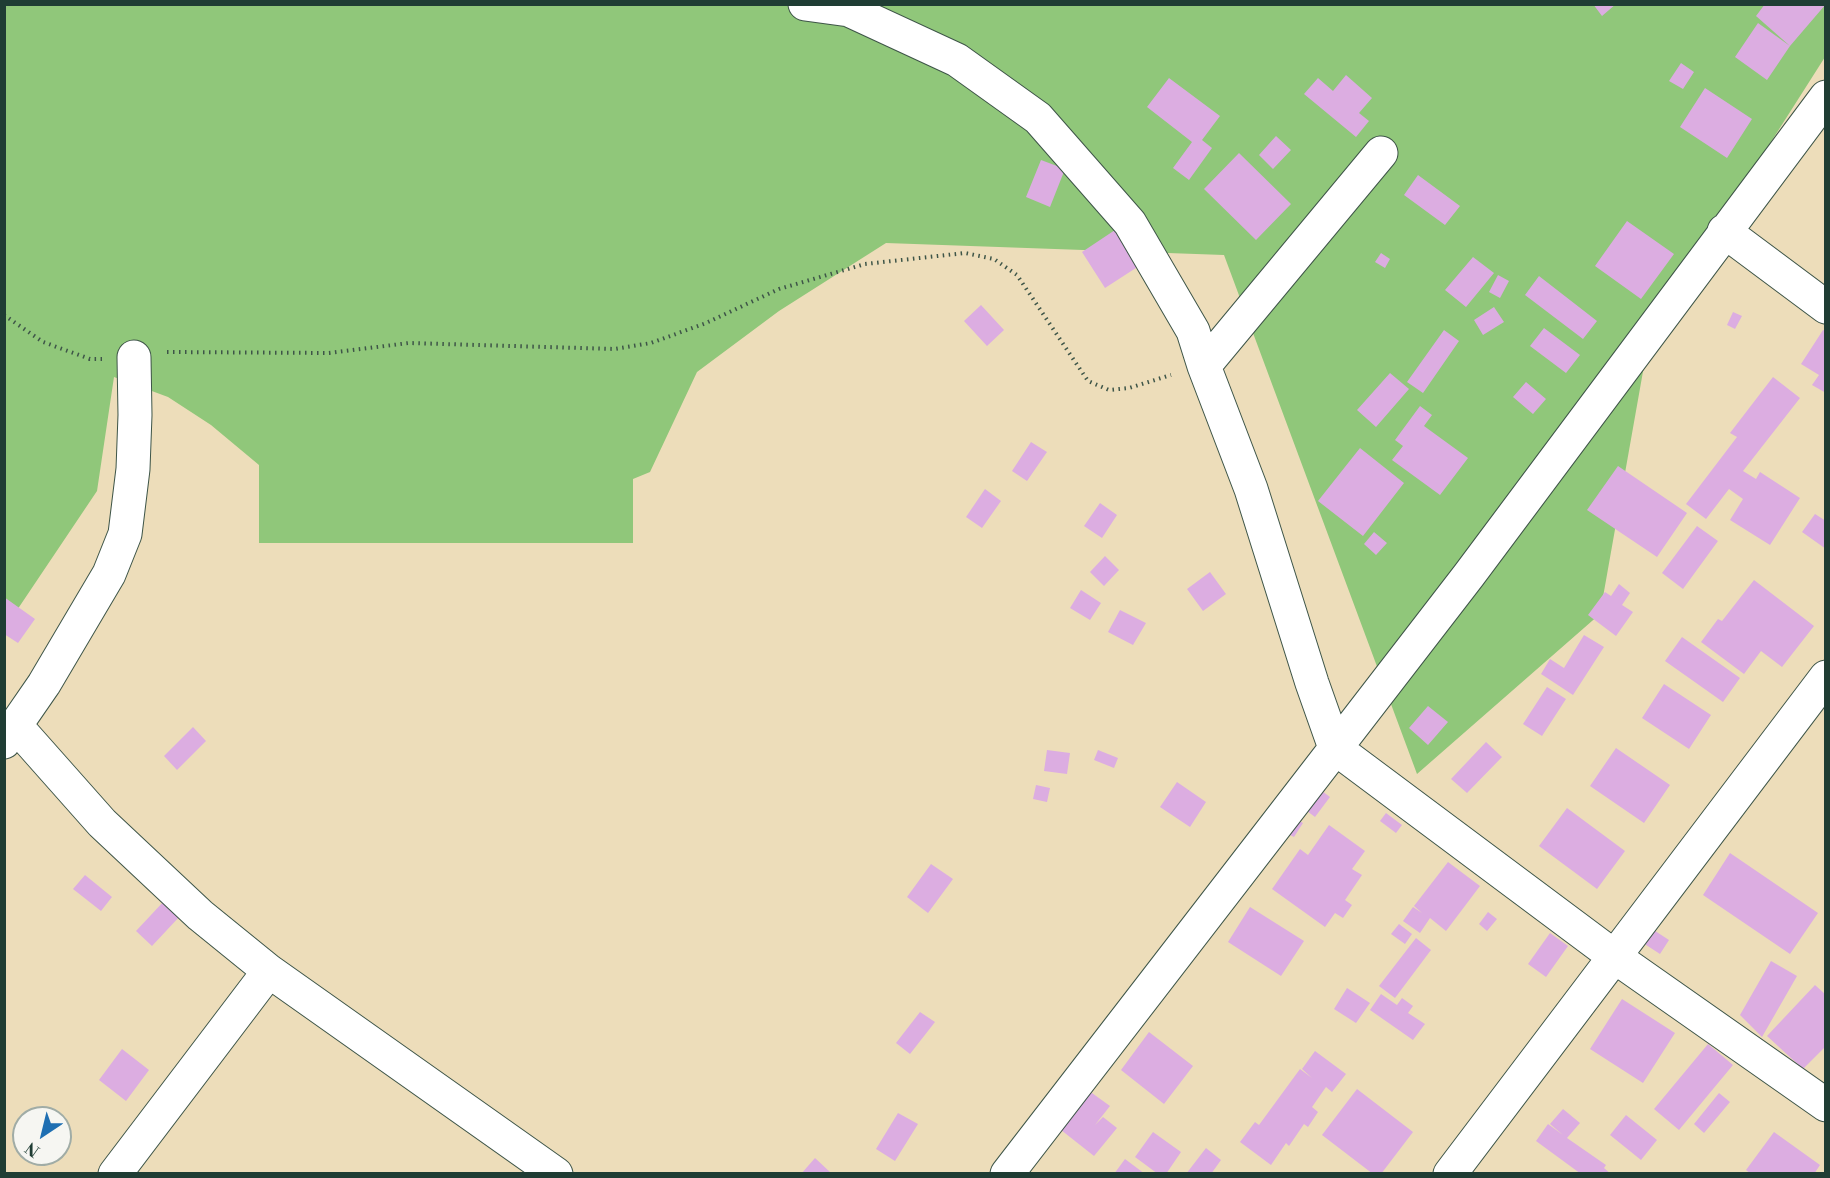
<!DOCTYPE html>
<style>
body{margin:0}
#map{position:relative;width:1830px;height:1178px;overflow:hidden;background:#edddba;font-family:"Libre Bodoni",serif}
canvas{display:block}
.frame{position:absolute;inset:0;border:6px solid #1f3d34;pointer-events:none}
.north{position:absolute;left:12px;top:1106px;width:60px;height:60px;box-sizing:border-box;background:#f6f6f2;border:2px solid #a0aca6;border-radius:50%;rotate:215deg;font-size:16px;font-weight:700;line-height:24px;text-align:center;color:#1f3d34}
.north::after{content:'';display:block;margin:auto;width:21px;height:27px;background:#1f6fb2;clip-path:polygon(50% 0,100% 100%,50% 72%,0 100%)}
</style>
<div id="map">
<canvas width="1830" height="1178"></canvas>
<div class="frame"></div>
<div class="north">N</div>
</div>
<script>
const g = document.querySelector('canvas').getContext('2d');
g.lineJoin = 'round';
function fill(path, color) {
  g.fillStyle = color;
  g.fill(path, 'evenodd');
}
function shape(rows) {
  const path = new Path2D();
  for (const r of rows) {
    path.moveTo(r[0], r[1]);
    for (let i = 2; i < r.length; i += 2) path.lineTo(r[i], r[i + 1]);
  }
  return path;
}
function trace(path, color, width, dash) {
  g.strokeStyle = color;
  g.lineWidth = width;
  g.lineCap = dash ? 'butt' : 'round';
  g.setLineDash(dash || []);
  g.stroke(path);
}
const green = shape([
 [5,5,1825,5,1825,57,1650,332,1600,614,1417,774,1224,255,886,243,779,311,697,372,650,472,633,479,633,543,259,543,259,465,211,425,168,397,114,377,97,491,5,628]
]);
const building = shape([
 [1593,4,1616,4,1602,16],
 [1765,4,1826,4,1790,46,1767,80,1735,57,1758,23,1790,46,1756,16],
 [1681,63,1694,72,1683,89,1669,81],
 [1346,75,1372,98,1359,113,1369,121,1356,137,1304,94,1318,78,1333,91],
 [1169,78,1220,116,1202,140,1212,148,1189,180,1173,168,1192,142,1147,107],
 [1705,88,1752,119,1727,158,1680,127],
 [1276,136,1291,150,1273,169,1259,155],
 [1239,153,1291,204,1256,240,1204,189],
 [1041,160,1065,169,1050,207,1026,197],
 [1418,175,1460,206,1445,225,1404,195],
 [1627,221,1674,254,1641,299,1595,266],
 [1115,230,1139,266,1105,288,1082,252],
 [1381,253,1390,259,1385,268,1375,262],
 [1473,257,1494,273,1466,307,1445,290],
 [1498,275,1509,281,1500,298,1489,292],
 [1539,276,1597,321,1583,339,1525,295],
 [981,305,1004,330,987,346,964,321],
 [1494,307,1504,322,1483,335,1474,320],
 [1733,312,1742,316,1735,329,1727,325],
 [1544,328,1580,355,1566,373,1530,346],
 [1444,330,1459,341,1423,393,1407,382],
 [1823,330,1826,331,1826,393,1812,385,1819,375,1801,364],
 [1390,373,1409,389,1376,427,1357,410],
 [1773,377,1800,398,1743,471,1756,479,1760,472,1800,498,1770,545,1730,520,1743,499,1729,489,1706,519,1686,504,1737,437,1730,433],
 [1526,382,1546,399,1533,414,1513,397],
 [1420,406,1432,415,1424,426,1468,458,1440,495,1392,460,1403,446,1395,440],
 [1031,442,1047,452,1027,481,1012,471],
 [1360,448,1404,483,1363,536,1318,501],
 [1618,466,1687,513,1657,557,1587,510],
 [985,489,1001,501,982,528,966,517],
 [1100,503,1117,515,1102,538,1084,526],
 [1815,514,1826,521,1826,549,1802,532],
 [1697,526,1718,541,1683,589,1662,573],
 [1374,532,1387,543,1376,555,1364,544],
 [1105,556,1119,570,1104,586,1090,572],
 [1210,572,1226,594,1203,611,1187,589],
 [1754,580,1814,626,1782,667,1761,651,1744,674,1701,642,1718,619,1722,621],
 [1619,584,1630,593,1622,605,1633,612,1616,636,1588,615,1605,592,1611,596],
 [1081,590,1101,603,1090,620,1070,608],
 [4,597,35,619,18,643,4,634],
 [1120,610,1146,623,1133,645,1108,632],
 [1584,635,1604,647,1573,695,1541,674,1550,659,1564,668],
 [1682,637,1740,678,1723,702,1665,661],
 [1664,684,1711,715,1689,749,1642,718],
 [1547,687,1566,699,1542,736,1523,724],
 [1428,706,1448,722,1428,745,1409,728],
 [193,727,206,741,177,770,164,756],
 [1486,742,1502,757,1467,793,1451,779],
 [1616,748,1670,785,1644,823,1590,786],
 [1047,750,1070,753,1067,774,1044,771],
 [1098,750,1118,758,1114,768,1094,760],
 [1177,782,1206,802,1190,827,1160,807],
 [1036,785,1050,788,1047,802,1033,799],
 [1322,791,1330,797,1315,817,1307,811],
 [1567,808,1625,851,1597,889,1539,846],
 [1386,813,1402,825,1396,833,1380,821],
 [1298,820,1303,823,1294,837,1288,834],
 [1329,825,1365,851,1352,869,1362,875,1345,900,1352,905,1343,918,1335,913,1325,927,1272,889,1300,849,1308,855],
 [1730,853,1818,913,1790,954,1703,895],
 [1448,862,1480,886,1446,931,1430,918,1420,933,1403,921,1413,907,1422,913,1414,906],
 [931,864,953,879,928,913,907,897],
 [85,875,112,897,101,911,73,889],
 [165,900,181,915,152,946,136,931],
 [1250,907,1304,941,1281,976,1228,942],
 [1488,912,1497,919,1487,931,1479,924],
 [1399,924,1412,934,1405,944,1391,934],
 [1649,927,1669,940,1660,954,1640,941],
 [1550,933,1568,946,1546,977,1528,964],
 [1416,938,1431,950,1395,998,1379,986],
 [1771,961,1797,976,1762,1037,1740,1015],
 [1815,985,1826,995,1826,1046,1803,1069,1767,1036],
 [1347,988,1370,1003,1356,1023,1334,1009],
 [1381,994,1397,1005,1402,998,1413,1006,1408,1013,1425,1024,1413,1040,1370,1010],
 [1622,999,1675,1033,1643,1083,1590,1049],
 [920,1012,935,1022,910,1054,896,1043],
 [1149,1032,1193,1066,1164,1104,1121,1070],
 [1708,1044,1733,1065,1679,1130,1654,1109],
 [122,1049,149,1070,126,1101,99,1080],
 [1315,1051,1346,1074,1332,1092,1326,1087,1312,1107,1318,1112,1308,1127,1304,1124,1289,1146,1286,1143,1271,1165,1240,1142,1255,1122,1259,1125,1300,1069,1312,1078,1302,1069],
 [1085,1088,1110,1106,1095,1125,1103,1117,1117,1128,1094,1156,1056,1126],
 [1357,1089,1413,1132,1381,1174,1373,1174,1322,1135],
 [1719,1093,1730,1102,1704,1133,1694,1124],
 [1563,1109,1580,1123,1567,1138,1606,1165,1604,1168,1611,1174,1581,1174,1536,1141,1548,1124,1563,1135,1550,1124],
 [898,1113,918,1124,895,1161,876,1149],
 [1626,1115,1657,1140,1641,1160,1610,1135],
 [1153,1132,1181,1152,1166,1174,1158,1174,1135,1157],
 [1774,1132,1820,1165,1814,1174,1751,1174,1746,1170],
 [1206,1148,1221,1160,1211,1174,1186,1174],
 [815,1158,830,1172,801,1174],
 [1125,1159,1145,1174,1114,1174]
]);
const path = shape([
 [4,315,43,342,90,359,102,359],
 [167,352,329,353,409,343,615,349,651,343,706,323,779,289,865,264,965,253,994,259,1017,275,1088,381,1109,390,1129,388,1171,375]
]);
const minor = shape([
 [805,4,849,10,957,60,1038,118,1130,223,1193,331,1204,366,1251,489,1312,683,1335,748,1615,957,1826,1105],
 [1724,231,1826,307],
 [1204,366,1381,153],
 [16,726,102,823,200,915,269,971,556,1174],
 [4,742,44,684,109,574,125,534,133,469,135,415,134,357],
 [115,1174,269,971],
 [1007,1174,1469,575,1826,97],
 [1450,1174,1826,677]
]);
fill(green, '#90c77a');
fill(building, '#dcade1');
trace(minor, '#3e5548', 35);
trace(path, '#3e5548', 4, [1.5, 4.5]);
trace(minor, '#fff', 33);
</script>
